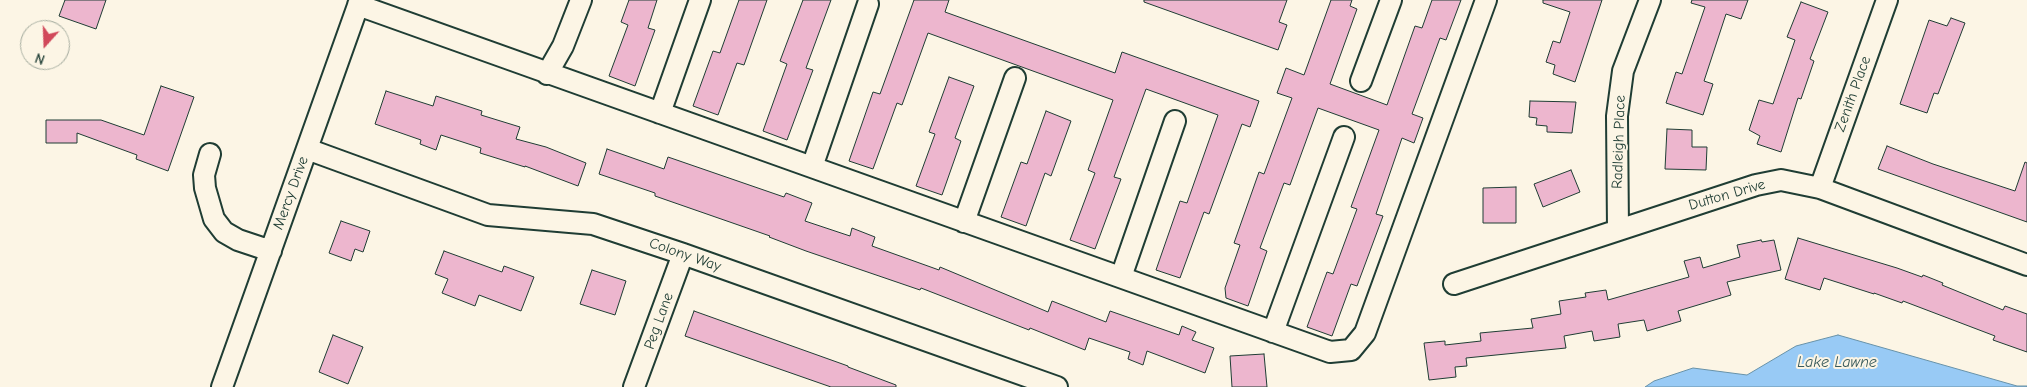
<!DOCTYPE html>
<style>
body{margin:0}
#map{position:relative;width:2027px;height:387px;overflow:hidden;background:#fcf5e5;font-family:"Comic Neue",sans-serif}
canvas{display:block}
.north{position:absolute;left:20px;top:20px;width:50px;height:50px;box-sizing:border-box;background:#fcf5e5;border:1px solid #a4ab9e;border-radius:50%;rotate:200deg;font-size:14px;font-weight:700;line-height:20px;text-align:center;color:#1f3d34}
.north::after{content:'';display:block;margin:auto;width:18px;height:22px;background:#d1495b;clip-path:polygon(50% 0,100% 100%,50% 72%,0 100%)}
</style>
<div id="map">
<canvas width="2027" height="387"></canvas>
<div class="north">N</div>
</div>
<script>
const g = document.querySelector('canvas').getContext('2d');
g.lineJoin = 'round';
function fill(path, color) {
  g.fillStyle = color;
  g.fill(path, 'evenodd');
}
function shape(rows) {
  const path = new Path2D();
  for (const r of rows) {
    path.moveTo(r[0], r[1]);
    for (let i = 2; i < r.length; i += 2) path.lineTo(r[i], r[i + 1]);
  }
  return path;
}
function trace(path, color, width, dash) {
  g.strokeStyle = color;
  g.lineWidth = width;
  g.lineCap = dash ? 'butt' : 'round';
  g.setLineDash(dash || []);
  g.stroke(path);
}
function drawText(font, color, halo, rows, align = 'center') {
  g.font = font + ' "Comic Neue",sans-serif';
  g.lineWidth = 4;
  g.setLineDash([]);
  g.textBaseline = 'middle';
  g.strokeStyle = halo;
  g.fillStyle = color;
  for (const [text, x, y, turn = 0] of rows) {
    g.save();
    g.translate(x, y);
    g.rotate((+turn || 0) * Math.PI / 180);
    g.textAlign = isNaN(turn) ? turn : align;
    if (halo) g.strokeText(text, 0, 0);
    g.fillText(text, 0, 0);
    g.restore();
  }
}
const water = shape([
 [1838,335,2017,386,2027,386,2027,387,1645,387,1654,381,1693,368,1747,375,1796,346,1838,335]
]);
const building = shape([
 [65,0,106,0,96,29,59,16,65,0],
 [629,0,657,0,648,28,655,30,635,86,609,76,628,25,621,22,629,0],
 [739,0,767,0,744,65,737,63,718,115,693,106,713,51,720,53,739,0],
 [803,0,831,0,806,68,813,70,787,140,763,131,787,64,780,61,803,0],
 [914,0,949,0,945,12,1115,73,1122,52,1259,101,1250,127,1242,124,1209,214,1204,212,1180,278,1156,270,1180,201,1187,203,1218,115,1146,89,1114,177,1121,179,1095,249,1070,240,1095,173,1088,170,1113,100,928,33,902,105,897,103,873,169,849,161,873,92,880,94,914,0],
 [1144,0,1287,0,1279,22,1287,25,1278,50,1144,2,1144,0],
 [1331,0,1352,0,1350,6,1357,9,1330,84,1387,105,1415,26,1422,28,1432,0,1461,0,1446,40,1440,38,1412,114,1423,118,1414,143,1402,138,1376,214,1383,216,1357,286,1351,284,1332,336,1307,327,1327,272,1333,274,1357,209,1351,207,1379,130,1318,108,1290,185,1284,183,1260,248,1267,251,1248,306,1226,298,1225,288,1240,245,1234,243,1259,172,1264,174,1292,98,1277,93,1286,68,1304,75,1331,0],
 [1543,0,1602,0,1575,82,1553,74,1555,65,1546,62,1553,41,1560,43,1570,12,1543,3,1543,0],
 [1692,0,1748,0,1741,19,1726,14,1704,81,1713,84,1703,115,1666,103,1676,72,1682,74,1705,7,1691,3,1692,0],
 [1801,2,1828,12,1810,59,1814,61,1801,99,1798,98,1781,152,1757,144,1760,136,1749,130,1759,100,1773,104,1795,40,1787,37,1801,2],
 [1951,18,1965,23,1938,94,1934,93,1927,113,1900,104,1929,20,1947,26,1951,18],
 [949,77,974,86,955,138,961,141,942,195,916,186,935,134,929,132,949,77],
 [161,86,194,97,168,171,136,159,137,155,77,133,77,143,46,143,46,120,101,120,144,135,161,86],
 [386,91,433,106,436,96,482,111,481,115,520,127,516,139,546,147,586,163,578,186,525,166,525,167,480,153,481,148,441,135,436,150,420,144,421,140,375,124,386,91],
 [1530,101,1576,102,1572,133,1547,132,1547,126,1536,125,1537,118,1529,117,1530,101],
 [1046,111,1071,121,1051,176,1045,173,1026,226,1001,217,1021,162,1027,164,1046,111],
 [1667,129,1692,130,1692,147,1707,147,1706,170,1665,169,1667,129],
 [1887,146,1933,164,2015,191,2025,162,2027,163,2027,222,1878,169,1887,146],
 [607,149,664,169,668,157,784,197,786,193,812,203,805,221,850,236,852,228,875,237,872,246,939,270,940,267,1048,312,1052,301,1106,322,1110,311,1179,335,1182,326,1196,332,1192,340,1214,348,1205,373,1147,351,1143,365,1128,359,1130,352,1089,338,1085,350,1030,328,1029,330,921,288,920,290,806,251,769,237,770,236,655,196,655,193,599,174,607,149],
 [1571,170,1580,192,1543,207,1534,184,1571,170],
 [1516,187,1516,223,1483,223,1483,188,1516,187],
 [341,221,370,231,363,252,355,249,351,261,329,253,341,221],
 [1798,238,1897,268,1922,277,1923,275,1943,283,1942,285,2003,310,2005,306,2027,314,2027,352,1993,340,1995,336,1903,301,1902,303,1874,293,1874,294,1824,278,1820,290,1785,279,1798,238],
 [1761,240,1762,242,1774,240,1781,270,1727,282,1731,295,1678,311,1681,321,1647,331,1644,320,1618,324,1620,337,1594,341,1592,331,1564,336,1566,348,1466,358,1467,366,1455,367,1456,377,1429,380,1424,343,1445,341,1445,345,1481,341,1480,333,1533,328,1531,319,1561,314,1559,301,1586,297,1585,293,1606,290,1608,300,1689,277,1684,261,1700,257,1703,268,1740,257,1737,245,1761,240],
 [444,251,502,272,504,266,534,277,521,311,479,295,475,306,442,293,448,279,435,274,444,251],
 [592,270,626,281,615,315,580,304,592,270],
 [694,311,848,366,848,367,896,385,896,387,831,387,685,336,694,311],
 [333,335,363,347,348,384,319,372,333,335],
 [1264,354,1267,387,1232,387,1230,356,1264,354]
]);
const minor = shape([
 [358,5,1330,352,1351,350,1365,333,1486,0],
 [547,74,563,46,581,0],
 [1361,81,1391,0],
 [660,113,700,0],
 [307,149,488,215,593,224,683,254,1057,387],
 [210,154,204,175,205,188,214,219,224,232,238,240,271,251],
 [812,167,868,4],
 [1820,188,1887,0],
 [964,222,1015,78],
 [1618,229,1617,116,1623,71,1650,0],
 [1121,277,1175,121],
 [1454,284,1756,185,1781,180,1820,188,2027,265],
 [1273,332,1344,137],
 [222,387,360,0],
 [634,387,683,254]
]);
const streetNames = [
 ["Zenith Place",1853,94,-70],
 ["Radleigh Place",1619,142,-88],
 ["Mercy Drive",291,193,-70],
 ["Dutton Drive",1727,195,-16],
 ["Colony Way",685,255,19],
 ["Peg Lane",659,321,-70]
];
const waterNames = [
 ["Lake Lawne",1837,362]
];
fill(water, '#98caf5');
trace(water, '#6892a8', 1);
fill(building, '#edb6ce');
trace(building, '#1f3d34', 1);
trace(minor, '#1f3d34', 24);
trace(minor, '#fcf5e5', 20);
drawText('15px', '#1f3d34', '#fcf5e5', streetNames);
drawText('italic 16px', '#37595b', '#fcf5e5', waterNames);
</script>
